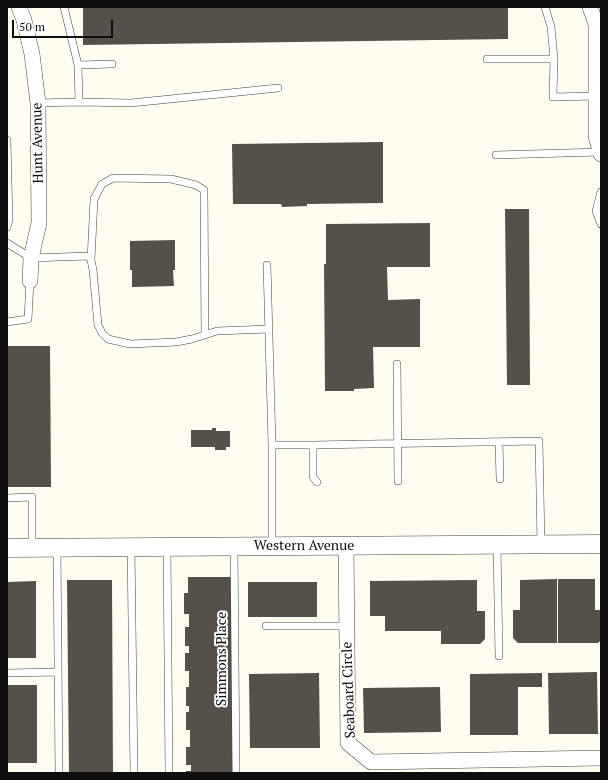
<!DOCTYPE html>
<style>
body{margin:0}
#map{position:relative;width:608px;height:780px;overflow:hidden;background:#fefdf0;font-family:"PT Serif",serif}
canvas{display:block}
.frame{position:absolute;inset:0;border:8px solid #0e0e0e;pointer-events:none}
.scale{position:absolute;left:12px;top:20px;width:101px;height:18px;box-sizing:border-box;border:2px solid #0e0e0e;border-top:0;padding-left:5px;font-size:12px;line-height:14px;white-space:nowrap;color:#0e0e0e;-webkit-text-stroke:3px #fff;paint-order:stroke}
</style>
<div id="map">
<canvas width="608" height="780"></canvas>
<div class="frame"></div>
<div class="scale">50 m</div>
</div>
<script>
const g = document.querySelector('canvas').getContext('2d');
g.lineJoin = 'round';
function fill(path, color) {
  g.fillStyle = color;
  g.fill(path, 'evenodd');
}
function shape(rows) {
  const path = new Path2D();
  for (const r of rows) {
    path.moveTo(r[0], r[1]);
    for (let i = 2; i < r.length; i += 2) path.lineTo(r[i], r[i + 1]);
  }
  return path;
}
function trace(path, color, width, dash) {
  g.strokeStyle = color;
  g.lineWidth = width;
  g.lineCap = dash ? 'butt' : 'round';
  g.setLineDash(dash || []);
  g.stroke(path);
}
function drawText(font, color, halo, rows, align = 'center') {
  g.font = font + ' "PT Serif",serif';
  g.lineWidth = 4;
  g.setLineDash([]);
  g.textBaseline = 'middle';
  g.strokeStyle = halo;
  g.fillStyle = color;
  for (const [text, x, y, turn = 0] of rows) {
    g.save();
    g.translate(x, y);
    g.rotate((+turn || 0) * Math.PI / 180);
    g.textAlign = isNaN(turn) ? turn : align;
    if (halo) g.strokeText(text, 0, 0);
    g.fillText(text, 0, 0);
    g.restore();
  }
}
const building = shape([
 [83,7,508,7,508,39,83,45],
 [383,142,383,203,307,204,307,206,282,207,281,204,233,204,232,144],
 [505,209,529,209,530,385,507,385],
 [430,223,430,267,387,267,388,300,420,299,420,347,373,347,374,388,354,389,354,391,325,391,324,264,326,264,326,224],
 [175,240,175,270,173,270,174,286,132,287,132,270,130,270,130,241],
 [7,346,50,346,51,487,7,487],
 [212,428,216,428,216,431,230,431,230,447,226,447,226,450,215,450,215,447,191,447,191,430,212,430],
 [188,577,234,577,234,773,186,773,186,771,191,771,191,765,186,765,186,747,190,747,190,730,186,730,186,712,189,712,189,706,186,706,186,687,189,687,189,671,185,671,185,653,189,653,189,646,185,646,185,627,189,627,189,614,184,614,184,593,188,593],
 [557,579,557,643,518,643,513,638,513,610,520,610,520,580],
 [558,579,595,579,595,610,601,610,601,640,598,643,558,643],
 [67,580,112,580,113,773,69,773],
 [477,580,477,611,485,611,485,639,480,644,441,644,441,631,385,631,385,616,370,616,370,581],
 [36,581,36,658,7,658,7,582],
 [248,582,317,582,317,617,248,617],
 [597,672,598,734,549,734,548,673],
 [319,673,320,748,250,748,249,674],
 [542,673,542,687,518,687,518,735,470,735,470,674],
 [7,685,37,685,37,763,7,763],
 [440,687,441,732,364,733,363,688]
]);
const service = shape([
 [545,7,551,27,554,59,553,97,596,96],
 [487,59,554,59],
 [78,65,112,64],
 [79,102,131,103,278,88],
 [38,103,79,102,78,65,64,7],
 [7,140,9,220,7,227],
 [496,155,600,152],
 [601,192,596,211,601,224],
 [7,243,31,258,88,256,91,260,93,270,98,325,102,333,108,339,130,344,176,342,192,339,217,331,269,329],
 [91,260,94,199,102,184,113,178,171,179,196,185,204,190,205,335],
 [267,265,272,445],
 [7,322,28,319,30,281],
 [397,364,398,481],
 [499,442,500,479],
 [313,445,539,441,541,544],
 [7,498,32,497,32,548],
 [497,545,499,656],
 [234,546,236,773],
 [272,546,272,445,313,445,313,477,317,482],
 [131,547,134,773],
 [167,547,169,773],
 [57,548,59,773],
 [266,626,347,626],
 [7,673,58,672]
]);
const minor = shape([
 [19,7,24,20,32,54,38,103,39,223,31,258,30,281],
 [590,7,596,24,596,136,601,154],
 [346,546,348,743,371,762,601,758]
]);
const tertiary = shape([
 [7,548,601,544]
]);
const streetNames = [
 ["Hunt Avenue",38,143,-91],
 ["Western Avenue",304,546],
 ["Simmons Place",222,659,-90],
 ["Seaboard Circle",349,690,-92]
];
fill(building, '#56504b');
trace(service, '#414141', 8);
trace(minor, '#414141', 16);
trace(tertiary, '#414141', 19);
trace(service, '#fff', 7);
trace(minor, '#fff', 15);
trace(tertiary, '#fff', 18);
drawText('14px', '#0e0e0e', '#fff', streetNames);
</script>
